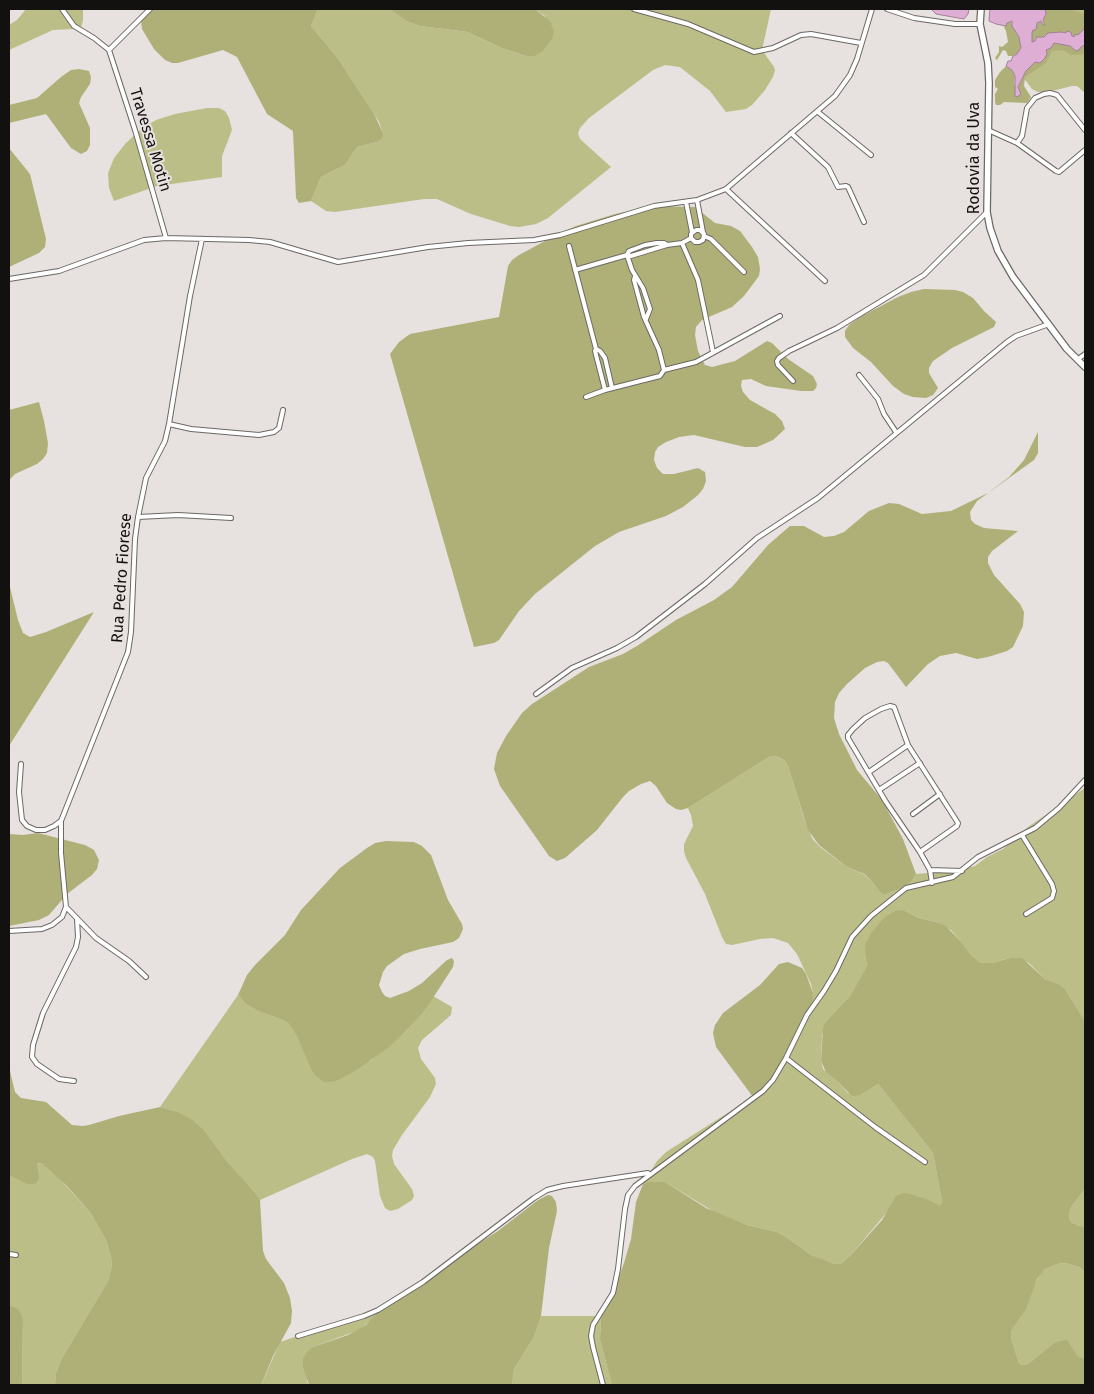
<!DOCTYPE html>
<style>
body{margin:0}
#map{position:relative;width:1094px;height:1394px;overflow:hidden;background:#e7e1df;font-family:"Fira Sans",sans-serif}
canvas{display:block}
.frame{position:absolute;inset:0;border:10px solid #131010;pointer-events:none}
</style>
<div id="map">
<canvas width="1094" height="1394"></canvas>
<div class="frame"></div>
</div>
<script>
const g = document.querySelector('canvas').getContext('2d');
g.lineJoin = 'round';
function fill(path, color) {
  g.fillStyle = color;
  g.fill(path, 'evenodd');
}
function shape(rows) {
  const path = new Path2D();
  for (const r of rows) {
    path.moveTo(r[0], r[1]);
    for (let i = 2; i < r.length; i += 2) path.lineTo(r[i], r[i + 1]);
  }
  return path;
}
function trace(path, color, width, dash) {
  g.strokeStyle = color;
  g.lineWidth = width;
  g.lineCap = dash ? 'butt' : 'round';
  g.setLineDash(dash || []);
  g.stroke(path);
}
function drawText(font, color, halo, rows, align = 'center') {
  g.font = font + ' "Fira Sans",sans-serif';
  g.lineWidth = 4;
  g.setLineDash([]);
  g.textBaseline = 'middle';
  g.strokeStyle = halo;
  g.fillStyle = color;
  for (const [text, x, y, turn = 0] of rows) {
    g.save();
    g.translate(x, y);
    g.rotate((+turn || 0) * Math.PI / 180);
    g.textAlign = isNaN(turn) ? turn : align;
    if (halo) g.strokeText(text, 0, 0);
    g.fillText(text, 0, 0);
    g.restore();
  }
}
const green = shape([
 [26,9,83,9,83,21,81,27,74,29,53,30,9,50,9,25,17,20],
 [318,9,390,9,406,21,420,26,468,32,499,47,526,56,533,56,545,16,535,9,771,9,762,50,774,67,775,70,773,77,765,90,752,105,746,109,726,112,710,91,680,67,665,65,653,70,589,118,580,128,578,133,580,139,611,167,548,218,536,224,519,227,510,226,471,214,437,199,424,199,335,212,326,211,311,201,321,177,345,165,357,147,377,142,383,133,379,122,337,57,311,26],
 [1051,9,1085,9,1085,93,1077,86,1072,86,1048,92,1038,92,1032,89,1022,76],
 [207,108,219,108,225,111,229,118,232,130,222,156,222,177,157,186,114,201,109,188,108,173,114,158,126,143,141,129,156,120,175,114],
 [776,756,784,760,788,766,805,821,812,838,819,846,847,867,863,874,872,881,879,891,884,895,902,888,911,882,916,874,958,870,975,866,987,857,1003,849,1028,827,1085,788,1085,1021,1065,989,1059,984,1045,979,1029,963,1010,958,992,963,981,963,972,956,951,930,936,922,919,918,905,911,866,958,869,965,850,996,826,1021,822,1036,821,1061,823,1069,836,1080,848,1093,861,1095,878,1084,933,1153,942,1202,940,1207,929,1200,887,1212,851,1255,842,1263,834,1264,826,1262,811,1255,786,1237,777,1232,747,1225,716,1213,665,1182,643,1184,657,1161,666,1152,753,1097,813,993,811,984,797,954,788,943,773,938,760,939,732,945,726,944,722,937,705,894,686,858,684,851,684,844,693,826,691,815,688,808,769,757],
 [238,995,246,1004,258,1011,280,1019,288,1023,298,1038,370,1061,405,1032,422,1014,433,996,452,1007,451,1015,422,1040,418,1048,421,1059,435,1078,436,1084,430,1097,402,1135,393,1150,392,1156,394,1164,412,1189,414,1196,412,1200,398,1209,390,1211,385,1208,380,1196,375,1161,373,1157,367,1154,352,1159,260,1200,226,1160,205,1131,178,1112,160,1107],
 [41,1163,59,1178,90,1212,106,1240,111,1257,112,1266,108,1281,62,1358,56,1373,55,1385,22,1385,23,1321,9,1306,9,1175],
 [1085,1189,1085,1227,1077,1225,1071,1222,1069,1217,1070,1209,1074,1203],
 [1065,1263,1079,1267,1085,1272,1085,1359,1078,1358,1067,1339,1055,1342,1028,1364,1022,1365,1019,1363,1011,1338,1011,1331,1026,1310,1034,1285,1041,1273,1045,1269,1057,1264],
 [382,1307,374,1318,359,1330,313,1347,307,1382,309,1385,261,1385,280,1342],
 [541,1316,601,1316,600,1340,612,1385,512,1385,514,1369,534,1337]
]);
const forest = shape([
 [149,9,318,9,311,26,337,57,374,114,383,133,382,138,377,142,357,147,345,165,321,177,311,201,299,203,296,198,293,131,267,114,237,57,223,50,178,63,172,63,165,60,154,49,142,29,141,21,143,14],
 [390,9,535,9,550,21,554,32,552,39,542,52,534,56,526,56,499,47,468,32,420,26,406,21],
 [1045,9,1070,9,1085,14,1085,29,1079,35,1075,34,1074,37,1067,32,1065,33,1061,32,1036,38,1035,41,1032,43,1032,33,1033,30,1036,30,1037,23,1041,21,1045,25,1043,19,1046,14],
 [1011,21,1012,26,1019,37,1021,47,1017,55,1013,56,1008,56,1006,51,1003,50,997,60,995,58,999,52,999,46,1002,47,1008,42,1006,31,1004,27,1007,23],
 [1056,42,1070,46,1076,51,1085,45,1085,54,1071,55,1063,50,1052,51,1046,63,1025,77,1024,86,1031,97,1027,103,1004,102,1000,105,996,105,995,102,995,94,998,89,995,87,995,80,1000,72,1006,66,1012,70,1015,76,1014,84,1019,90,1018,87,1026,71,1035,62,1045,58,1046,49],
 [79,69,89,71,91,77,90,84,81,97,79,103,90,128,90,145,87,151,81,154,71,148,46,114,9,123,9,105,37,98,61,77,71,70],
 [9,148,30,174,46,239,45,247,39,253,9,267],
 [654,206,695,207,715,223,731,226,740,231,752,247,758,257,760,269,759,276,744,296,732,307,702,320,696,327,695,335,698,351,705,365,712,367,735,361,767,341,772,343,788,359,813,376,817,384,816,388,813,391,801,391,766,386,751,379,742,380,741,386,743,392,750,400,775,414,782,421,785,429,773,440,757,447,745,447,694,435,679,437,666,442,658,447,655,452,654,460,657,468,663,474,674,474,698,468,705,472,706,481,703,489,698,495,683,507,666,516,619,532,595,546,535,594,519,611,499,640,494,643,474,647,390,354,399,342,410,334,499,317,508,266,512,260,519,255,560,233,576,226,615,214],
 [924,289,955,290,963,292,973,298,984,311,996,322,994,327,952,348,933,361,929,368,929,373,938,388,933,395,926,398,913,397,904,394,893,386,871,362,853,348,845,337,845,331,849,325,862,316,898,297,911,292],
 [39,402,44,421,48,443,47,453,43,459,37,464,15,474,9,480,9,410],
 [1038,432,1038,453,1034,460,977,501,970,512,971,520,975,524,984,528,1018,531,992,551,988,557,988,563,994,575,1020,604,1024,612,1023,626,1013,647,1007,651,988,657,977,659,956,653,940,656,928,664,906,687,888,663,884,661,877,662,865,668,847,684,839,693,835,702,834,718,839,734,857,770,882,800,903,839,916,874,911,882,902,888,884,895,879,891,872,881,864,874,847,867,819,845,808,830,788,766,784,760,776,756,769,757,688,808,681,810,676,809,667,803,656,786,650,781,641,784,629,791,623,797,597,830,565,858,557,861,549,856,500,786,494,769,497,753,506,736,522,713,532,704,589,667,623,654,637,646,676,620,714,600,732,587,768,545,790,526,804,526,824,537,834,536,844,532,869,511,889,503,899,504,922,514,951,511,988,493,1009,477,1024,460],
 [9,583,18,620,23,633,30,637,46,632,94,612,9,746],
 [38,833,85,845,94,850,99,860,97,869,92,875,67,894,49,915,39,920,9,926,9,834,23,835],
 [386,841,414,842,422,846,431,855,448,900,462,924,463,929,459,938,453,942,420,949,404,954,387,966,383,972,379,985,382,992,385,996,390,998,409,991,422,983,447,960,452,958,454,961,453,967,431,1001,422,1014,405,1032,388,1048,355,1071,338,1080,331,1082,324,1082,316,1076,311,1069,298,1038,288,1023,280,1019,258,1011,246,1004,238,995,247,975,255,965,285,935,301,910,340,868,367,848,375,843],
 [898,910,905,911,919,918,936,922,946,926,961,942,972,956,981,963,992,963,1010,958,1022,958,1045,979,1059,984,1065,989,1085,1021,1085,1189,1074,1203,1070,1209,1069,1217,1071,1222,1077,1225,1085,1227,1085,1272,1079,1267,1065,1263,1057,1264,1045,1269,1037,1279,1026,1310,1011,1331,1011,1338,1019,1363,1022,1365,1028,1364,1055,1342,1067,1339,1078,1357,1085,1359,1085,1385,612,1385,600,1340,601,1316,613,1293,624,1263,631,1239,636,1202,643,1184,650,1182,665,1182,706,1208,747,1225,777,1232,786,1237,811,1255,834,1264,842,1263,851,1255,882,1220,896,1196,904,1193,910,1194,929,1200,940,1206,942,1202,933,1153,878,1084,861,1095,852,1096,836,1080,826,1072,821,1061,823,1028,826,1021,850,996,868,965,866,959,865,945,871,933,884,918,891,913],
 [788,962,802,968,806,974,813,993,812,1004,783,1062,771,1080,753,1097,716,1047,713,1033,715,1025,723,1013,760,985,779,964],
 [9,1067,15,1092,21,1098,46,1102,72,1125,83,1126,89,1125,119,1116,160,1107,178,1112,191,1119,205,1131,226,1160,254,1192,260,1200,263,1251,266,1259,284,1283,290,1298,292,1311,291,1323,273,1356,261,1385,55,1385,56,1373,62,1358,108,1281,112,1266,111,1257,106,1240,90,1212,67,1186,47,1168,41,1163,37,1164,39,1178,36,1183,33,1184,27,1184,9,1175],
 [548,1195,552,1196,556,1202,557,1211,549,1248,541,1316,534,1337,514,1369,512,1385,309,1385,303,1367,303,1359,307,1352,313,1347,348,1335,366,1325,382,1307,397,1295,498,1231,538,1200],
 [9,1306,17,1308,21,1314,23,1321,22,1385,9,1385]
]);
const water = shape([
 [931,9,969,9,968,14,964,19,936,14,931,9],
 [990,9,1045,9,1046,14,1043,20,1045,25,1043,25,1041,21,1037,23,1036,30,1033,30,1032,33,1032,42,1035,41,1037,37,1044,37,1048,33,1061,32,1065,33,1068,31,1072,33,1071,35,1074,37,1075,34,1078,35,1085,28,1085,45,1081,47,1079,50,1076,51,1070,46,1054,43,1051,48,1046,50,1047,54,1045,58,1040,63,1035,62,1026,71,1018,87,1021,94,1017,97,1015,96,1015,76,1012,70,1006,66,1008,61,1011,61,1013,56,1017,54,1021,48,1019,37,1012,26,1012,21,1007,23,1006,26,996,24,989,21,990,9]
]);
const street = shape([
 [62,9,74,26,94,38,109,50],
 [634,9,688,24,754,52,773,48,801,35,811,34,861,43],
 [887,9,914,18,955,24,980,24],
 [109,50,135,130,166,238],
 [109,50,150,9],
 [818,112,871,155],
 [988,130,1017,143,1022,136,1027,108,1035,98,1044,94,1050,93,1057,95,1085,130],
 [791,133,828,167,838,187,846,186,848,187,864,222],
 [1017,143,1056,171,1059,172,1085,150],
 [726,189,825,281],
 [697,200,703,232],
 [686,202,692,232],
 [704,236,711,239,744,272],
 [682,243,698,280,713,352],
 [569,246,596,349,595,351,605,390],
 [627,255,632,270,643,288,650,309,646,319],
 [627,255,629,251,645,245,657,243,664,243,667,245],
 [575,270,627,255,631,256,667,245,682,243,691,238,691,234,696,230,700,230,704,234,703,240,699,242,695,242,691,238],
 [635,276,634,280,644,317,659,350,664,370],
 [9,279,59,271,144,240,166,238,249,240,270,242,338,262,428,247,468,243,534,240,560,235,654,206,697,200,726,189,733,183,835,96,850,75,857,59,872,9],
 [596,349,600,351,605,358,612,388],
 [1077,360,1085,354],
 [859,375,878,399,884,414,896,432],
 [793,381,778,365,777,361,779,358,789,351,837,328,924,275,987,212],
 [586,397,605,390,660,376,664,370,696,362,780,316],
 [169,424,191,429,259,435,274,432,279,428,283,410],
 [138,517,178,515,231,518],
 [536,694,572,668,617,648,636,637,705,584,757,538,818,498,1007,342,1016,336,1049,324],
 [21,764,19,792,22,820,27,826,36,830,45,830,54,826,61,821],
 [869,772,908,745],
 [879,790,920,763],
 [913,814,940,794],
 [1022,835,1052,884,1054,891,1052,898,1026,914],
 [920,852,957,826,958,823,908,745,894,707,890,706,881,709,865,718,853,729,848,735,848,738,886,802,920,852,930,870,932,883],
 [930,870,962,871],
 [66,907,96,938,129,961,146,977],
 [9,931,42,929,52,925,62,917,66,907,61,853,61,821,128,652,131,632,135,539,138,517,146,478,165,441,169,424,190,296,202,239],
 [786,1058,875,1127,925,1162],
 [74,1081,59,1079,37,1064,32,1057,33,1045,43,1013,76,947,78,937,77,919],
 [9,1254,16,1255],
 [298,1336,364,1316,378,1310,423,1282,534,1198,547,1190,563,1186,648,1173],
 [603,1385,593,1347,591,1336,593,1325,613,1293,618,1269,625,1209,628,1195,635,1186,763,1091,773,1080,786,1058,807,1015,824,991,836,971,852,937,871,916,906,888,953,877,978,857,1035,828,1059,808,1085,780]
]);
const secondary = shape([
 [981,9,980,24,988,63,989,83,987,212,990,228,998,251,1013,277,1067,349,1085,367]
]);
const streetNames = [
 ["Travessa Motin",150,140,73],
 ["Rodovia da Uva",975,158,-90],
 ["Rua Pedro Fiorese",122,578,-86]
];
fill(green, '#bcbe87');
fill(forest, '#aeb077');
fill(water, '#dfaed4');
trace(water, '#a27f99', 1);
trace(street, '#6d6865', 6);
trace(secondary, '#6d6865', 8);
trace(street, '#fff', 4);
trace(secondary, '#fff', 5.5);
drawText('16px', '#131010', '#e7e1df', streetNames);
</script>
